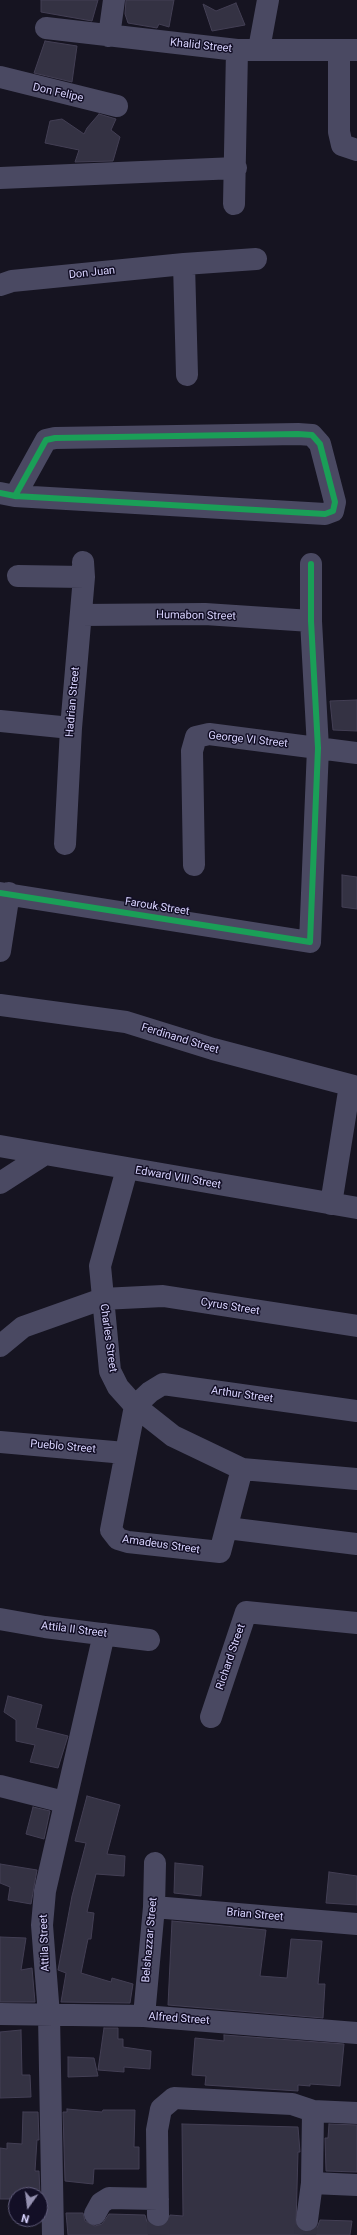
<!DOCTYPE html>
<style>
body{margin:0}
#map{position:relative;width:357px;height:2235px;overflow:hidden;background:#161421;font-family:Roboto,sans-serif}
canvas{display:block}
.north{position:absolute;left:8px;top:2187px;width:40px;height:40px;box-sizing:border-box;background:#130f26;border:1px solid #625e7d;border-radius:50%;rotate:194deg;font-size:11px;font-weight:700;line-height:16px;text-align:center;color:#d9d4ff}
.north::after{content:'';display:block;margin:auto;width:14px;height:18px;background:#9591b1;clip-path:polygon(50% 0,100% 100%,50% 72%,0 100%)}
</style>
<div id="map">
<canvas width="357" height="2235"></canvas>
<div class="north">N</div>
</div>
<script>
const g = document.querySelector('canvas').getContext('2d');
g.lineJoin = 'round';
function fill(path, color) {
  g.fillStyle = color;
  g.fill(path, 'evenodd');
}
function shape(rows) {
  const path = new Path2D();
  for (const r of rows) {
    path.moveTo(r[0], r[1]);
    for (let i = 2; i < r.length; i += 2) path.lineTo(r[i], r[i + 1]);
  }
  return path;
}
function trace(path, color, width, dash) {
  g.strokeStyle = color;
  g.lineWidth = width;
  g.lineCap = dash ? 'butt' : 'round';
  g.setLineDash(dash || []);
  g.stroke(path);
}
function drawText(font, color, halo, rows, align = 'center') {
  g.font = font + ' Roboto,sans-serif';
  g.lineWidth = 3;
  g.setLineDash([]);
  g.textBaseline = 'middle';
  g.strokeStyle = halo;
  g.fillStyle = color;
  for (const [text, x, y, turn = 0] of rows) {
    g.save();
    g.translate(x, y);
    g.rotate((+turn || 0) * Math.PI / 180);
    g.textAlign = isNaN(turn) ? turn : align;
    if (halo) g.strokeText(text, 0, 0);
    g.fillText(text, 0, 0);
    g.restore();
  }
}
const building = shape([
 [41,0,98,0,92,21,41,12,41,0],
 [126,0,174,0,169,27,159,24,157,28,128,23,125,14,126,0],
 [236,3,245,25,212,31,203,4,216,11,236,3],
 [45,41,77,46,72,82,34,73,45,41],
 [99,114,116,119,111,130,120,137,113,161,75,162,79,150,45,143,50,121,62,119,84,134,87,128,99,114],
 [357,700,357,731,333,730,330,701,357,700],
 [342,875,357,877,357,909,342,907,342,875],
 [8,1696,42,1705,36,1728,68,1736,58,1768,30,1762,35,1745,16,1741,16,1720,4,1712,8,1696],
 [87,1796,120,1805,107,1854,125,1856,124,1876,96,1874,87,1912,94,1913,91,1939,88,1939,81,1973,111,1982,112,1978,133,1984,130,2003,61,2002,66,1973,58,1970,72,1896,86,1843,75,1841,87,1796],
 [33,1807,50,1811,44,1839,26,1834,33,1807],
 [175,1863,203,1866,201,1896,174,1893,175,1863],
 [0,1864,37,1870,31,1904,8,1900,10,1887,0,1883,0,1864],
 [329,1872,357,1876,357,1905,326,1903,329,1872],
 [172,1921,266,1930,260,1976,287,1978,291,1939,322,1941,318,1984,325,1984,323,2018,168,2005,172,1921],
 [0,1937,26,1938,21,1970,32,1968,35,2002,0,2002,0,1937],
 [104,2028,118,2028,118,2039,123,2039,123,2047,151,2051,150,2069,124,2067,124,2072,98,2070,104,2028],
 [21,2030,22,2075,30,2075,31,2097,0,2098,0,2032,21,2030],
 [224,2035,344,2044,340,2086,310,2084,310,2086,298,2085,298,2091,205,2085,206,2076,192,2075,195,2038,224,2041,224,2035],
 [68,2057,94,2058,98,2076,68,2077,68,2057],
 [67,2109,102,2112,103,2110,135,2110,134,2147,139,2147,139,2169,94,2169,93,2184,65,2181,63,2112,67,2112,67,2109],
 [23,2112,38,2112,39,2140,37,2140,35,2171,39,2171,40,2195,16,2195,16,2199,0,2199,0,2148,7,2149,7,2143,22,2144,23,2112],
 [182,2124,298,2127,300,2152,298,2152,296,2225,300,2230,306,2232,317,2228,320,2220,352,2221,350,2235,68,2235,66,2213,83,2213,85,2221,95,2226,102,2224,109,2214,145,2215,147,2222,158,2227,165,2226,170,2215,183,2216,182,2124],
 [329,2124,357,2125,357,2172,326,2171,325,2138,328,2138,329,2124]
]);
const minorTunnel = shape([
 [158,2215,159,2235],
 [305,2235,307,2220]
]);
const minor = shape([
 [46,28,237,50,357,50],
 [109,36,114,0],
 [259,49,268,0],
 [339,50,339,132,342,145,357,150],
 [0,77,117,106],
 [0,178,236,168],
 [234,204,237,50],
 [184,264,187,375],
 [0,285,12,281,184,264,256,259],
 [0,493,15,496,325,514,333,511,335,502,320,444,312,435,298,434,55,438,46,440,15,496],
 [18,576,84,577],
 [81,615,205,614,311,621],
 [0,721,71,728],
 [65,844,71,728,84,577,83,562],
 [194,865,192,751,196,737,209,734,357,753],
 [0,893,310,942,318,748,311,621,311,564],
 [0,951,9,893],
 [0,1005,126,1022,213,1049,357,1087],
 [0,1146,357,1208],
 [127,1169,100,1266,110,1371,118,1387,135,1406,173,1436,242,1469,357,1479],
 [0,1183,45,1154],
 [331,1204,350,1085],
 [0,1346,23,1327,102,1299,163,1296,357,1326],
 [0,1442,125,1453],
 [242,1469,220,1552,128,1542,118,1539,111,1530,135,1406,150,1392,163,1384,357,1411],
 [227,1528,357,1544],
 [0,1619,45,1627,149,1640],
 [211,1717,246,1612,357,1623],
 [0,1786,64,1802],
 [154,1907,357,1924],
 [0,2014,144,2016,357,2033],
 [144,2016,154,1907,155,1863],
 [313,2111,357,2113],
 [312,2183,357,2185],
 [95,2214,101,2203,109,2198,158,2199],
 [158,2215,157,2130,161,2109,174,2098,292,2104,313,2111,312,2183,307,2220],
 [53,2235,49,2015,42,1925,45,1891,104,1634]
]);
const cycleway = shape([
 [0,493,15,496,325,514,333,511,335,502,320,444,312,435,298,434,55,438,46,440,15,496],
 [0,893,310,942,318,748,311,621,311,564]
]);
const streetNames = [
 ["Khalid Street",201,46,6],
 ["Don Felipe",58,93,13],
 ["Don Juan",92,273,-6],
 ["Humabon Street",196,616,1],
 ["Hadrian Street",73,702,-85],
 ["George VI Street",248,740,6],
 ["Farouk Street",157,907,9],
 ["Ferdinand Street",180,1039,17],
 ["Edward VIII Street",178,1178,10],
 ["Cyrus Street",230,1307,9],
 ["Charles Street",108,1338,82],
 ["Arthur Street",242,1395,8],
 ["Pueblo Street",63,1447,5],
 ["Amadeus Street",161,1545,8],
 ["Attila II Street",74,1630,7],
 ["Richard Street",231,1657,-71],
 ["Brian Street",255,1915,5],
 ["Belshazzar Street",150,1940,-85],
 ["Attila Street",45,1943,-92],
 ["Alfred Street",179,2019,4]
];
fill(building, '#343243');
trace(building, '#433f54', 1);
trace(minorTunnel, '#333142', 22, [22, 11]);
trace(minor, '#4a4962', 22);
trace(cycleway, '#1a9f57', 6);
drawText('11px', '#d9d4ff', '#130f26', streetNames);
</script>
